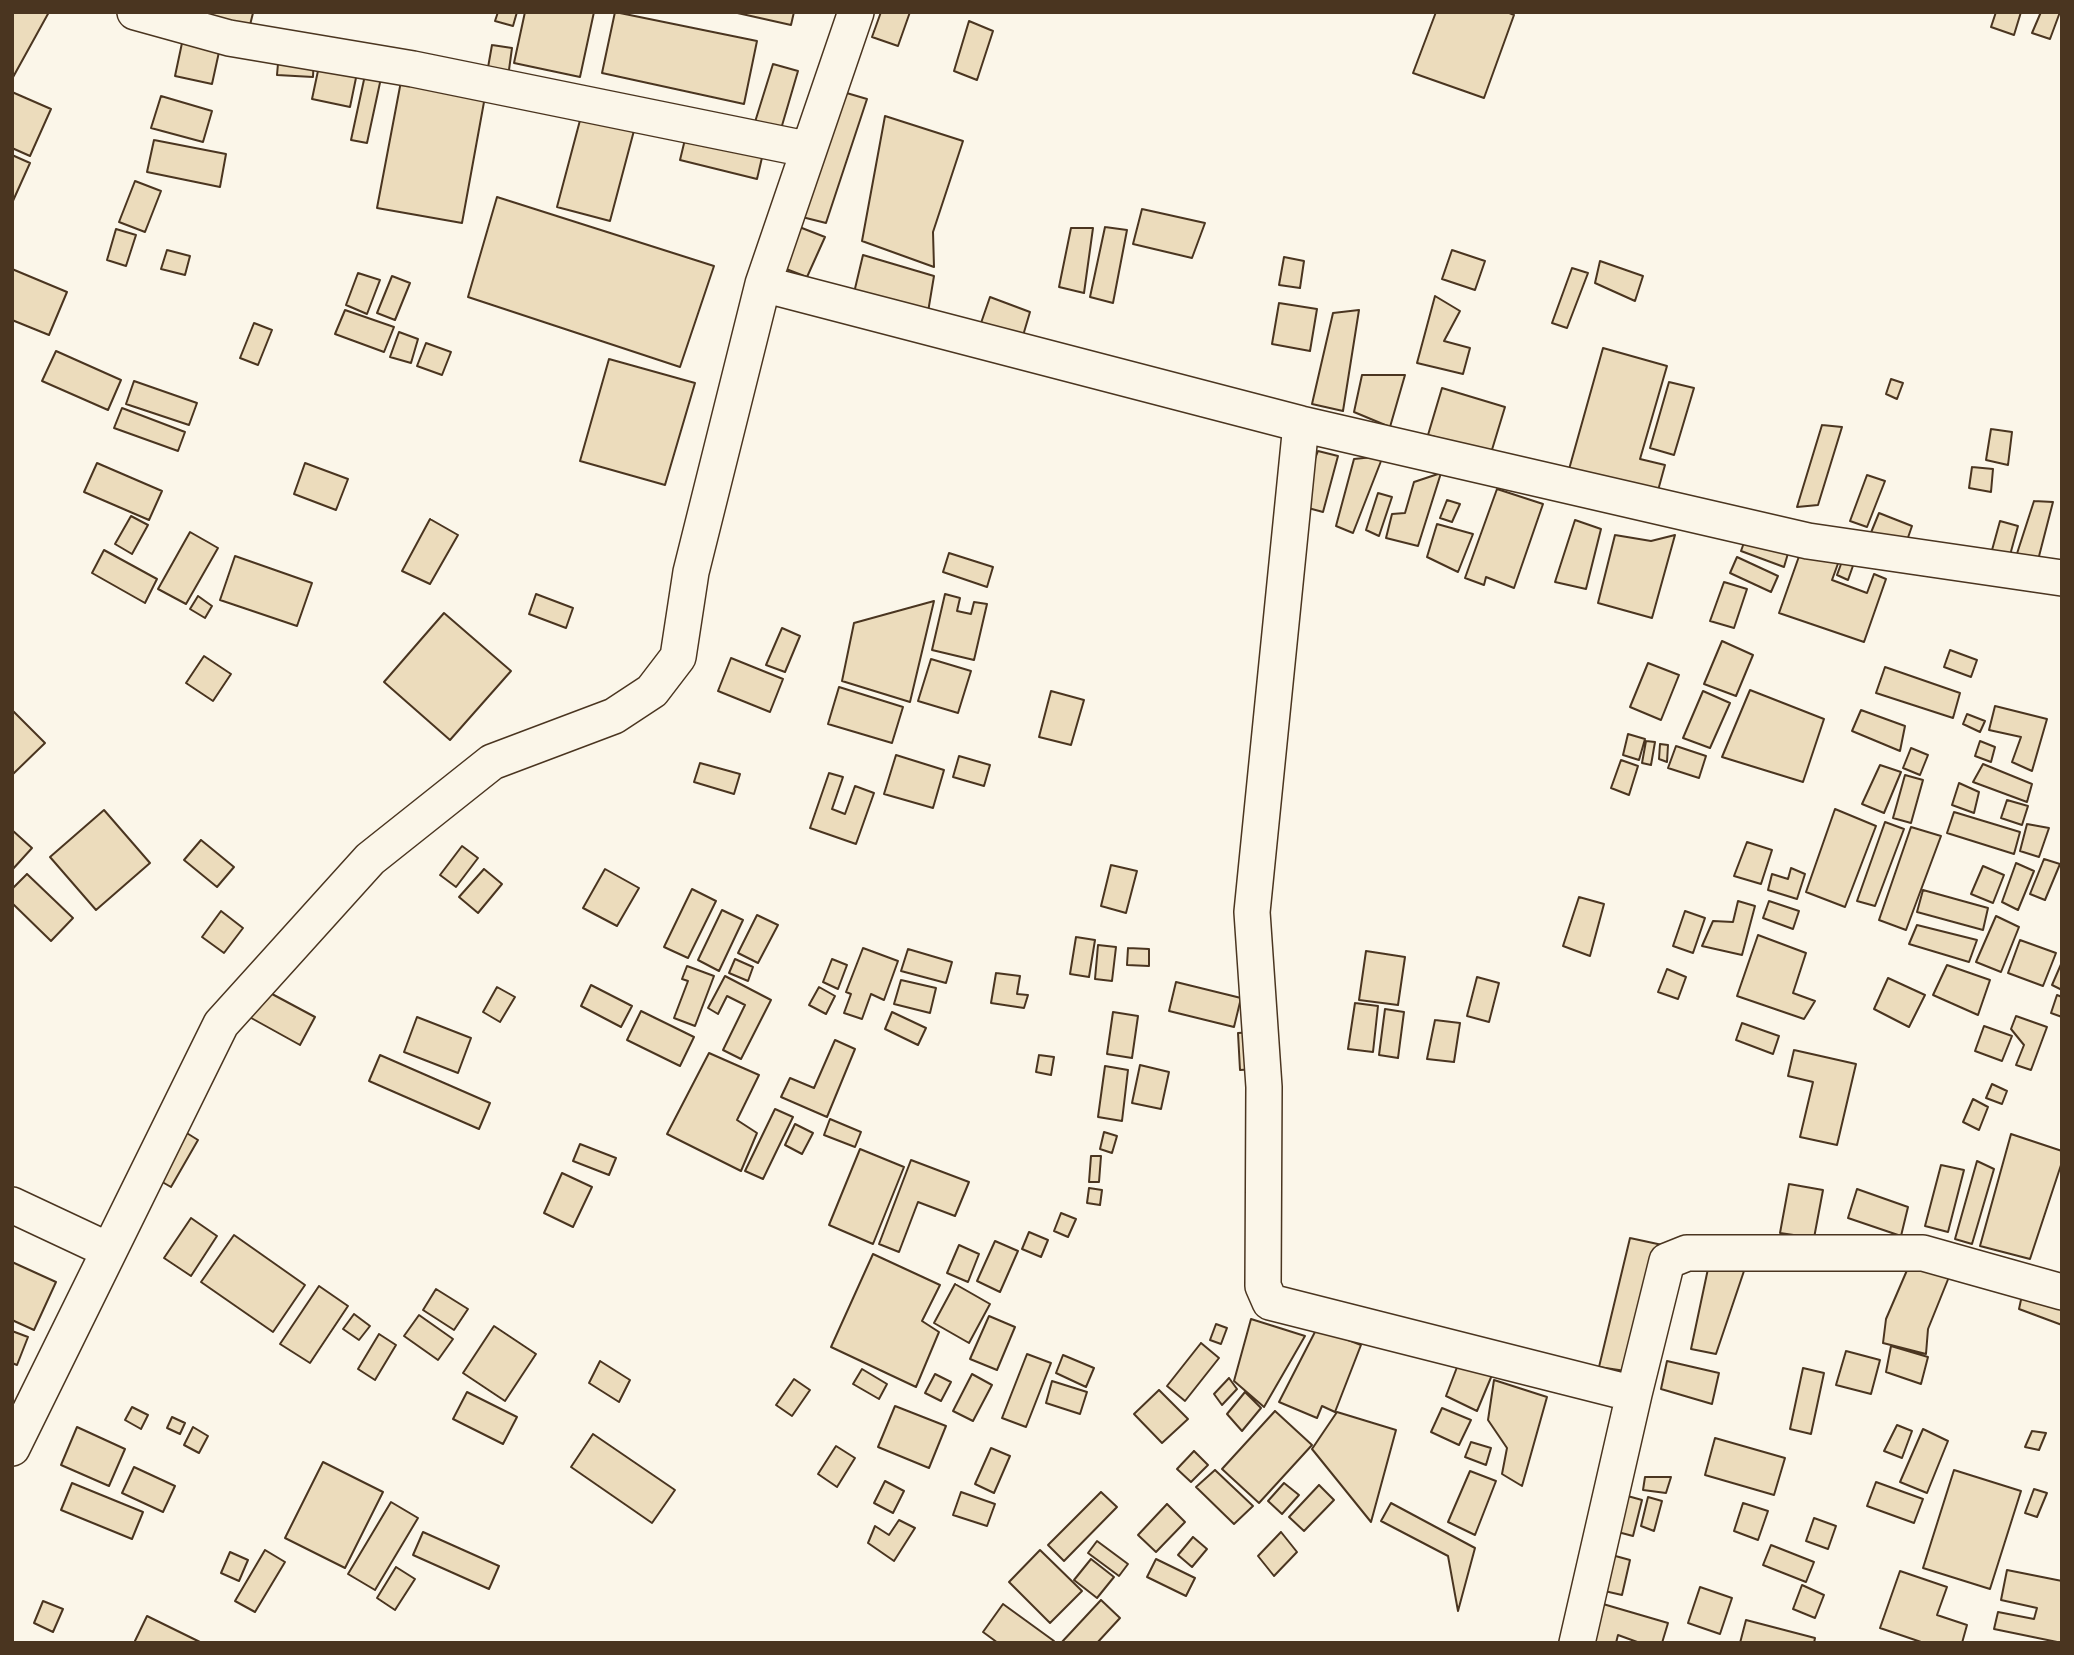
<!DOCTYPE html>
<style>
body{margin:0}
#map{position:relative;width:2074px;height:1655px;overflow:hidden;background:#fbf6e9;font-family:"Fira Sans Condensed",sans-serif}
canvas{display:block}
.frame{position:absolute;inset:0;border:14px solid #4a3520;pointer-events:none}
</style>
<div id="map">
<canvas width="2074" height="1655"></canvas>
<div class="frame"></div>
</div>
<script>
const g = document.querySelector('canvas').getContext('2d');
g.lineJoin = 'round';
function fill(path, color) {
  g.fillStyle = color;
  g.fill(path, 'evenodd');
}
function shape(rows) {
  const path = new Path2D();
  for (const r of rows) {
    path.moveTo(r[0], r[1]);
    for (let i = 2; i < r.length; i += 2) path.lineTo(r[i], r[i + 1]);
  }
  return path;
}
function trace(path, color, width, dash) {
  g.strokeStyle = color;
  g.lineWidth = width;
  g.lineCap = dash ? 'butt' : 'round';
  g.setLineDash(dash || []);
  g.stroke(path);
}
const building = shape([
 [12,12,49,12,12,79,12,12],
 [206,12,253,13,248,33,204,23,206,12],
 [498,12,517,12,513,26,495,21,498,12],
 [525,12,594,12,580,77,514,63,525,12],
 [615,12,757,41,744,104,602,73,615,12],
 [733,12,794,12,791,25,733,12],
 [881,12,910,12,898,46,872,37,881,12],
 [1436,12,1507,12,1514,15,1484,98,1413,73,1436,12],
 [1996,12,2021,12,2014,35,1991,27,1996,12],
 [2041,12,2060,12,2050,39,2032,33,2041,12],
 [969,21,993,31,977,80,954,71,969,21],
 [182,43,219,52,212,84,175,76,182,43],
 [492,45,512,48,508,77,487,73,492,45],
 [279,52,314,54,313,77,277,75,279,52],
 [773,64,798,71,781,129,755,122,773,64],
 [319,66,357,73,350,107,312,99,319,66],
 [365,75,381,78,367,143,351,140,365,75],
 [402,76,486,91,462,223,377,208,402,76],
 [833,89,867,99,826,223,790,214,833,89],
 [12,92,51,109,30,156,12,148,12,92],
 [161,96,212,111,203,142,151,128,161,96],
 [583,109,636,123,610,221,557,207,583,109],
 [885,116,963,141,933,232,934,267,862,241,885,116],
 [687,131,764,149,757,179,680,160,687,131],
 [154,140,226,154,220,187,147,172,154,140],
 [12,155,30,163,12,203,12,155],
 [135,181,161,191,145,232,119,222,135,181],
 [497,197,714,266,680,367,468,297,497,197],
 [1142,209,1205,223,1192,258,1133,244,1142,209],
 [789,223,825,237,807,277,773,264,789,223],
 [1105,227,1127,230,1113,303,1090,297,1105,227],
 [1071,228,1093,228,1084,293,1059,287,1071,228],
 [116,229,136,235,126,266,107,260,116,229],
 [167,250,190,256,185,275,161,269,167,250],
 [1452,250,1485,261,1475,290,1442,279,1452,250],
 [863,255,934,276,928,312,853,297,863,255],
 [1284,257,1304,261,1300,288,1279,285,1284,257],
 [1600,261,1643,276,1635,301,1595,283,1600,261],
 [1572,268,1588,273,1567,328,1552,323,1572,268],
 [12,269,67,292,49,335,12,320,12,269],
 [358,273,380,280,367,314,346,305,358,273],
 [392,276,410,283,395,320,377,313,392,276],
 [1435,296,1460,311,1444,341,1470,348,1463,374,1417,363,1435,296],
 [990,297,1030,312,1022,339,981,323,990,297],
 [1279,303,1317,309,1310,351,1272,344,1279,303],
 [345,310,394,327,384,352,335,334,345,310],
 [1359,310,1343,411,1312,404,1333,313,1359,310],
 [254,323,272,330,258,365,240,358,254,323],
 [399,332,418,339,411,363,390,357,399,332],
 [426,343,451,352,442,375,417,366,426,343],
 [1603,348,1667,366,1640,459,1665,465,1654,505,1566,480,1603,348],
 [56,351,121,380,108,410,42,381,56,351],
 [609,359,695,383,665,485,580,461,609,359],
 [1362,375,1405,375,1390,427,1354,412,1362,375],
 [1891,379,1903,383,1897,399,1886,394,1891,379],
 [134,381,197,403,189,425,126,404,134,381],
 [1669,382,1694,388,1674,455,1650,448,1669,382],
 [1442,388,1505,407,1491,453,1428,435,1442,388],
 [122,408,185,432,178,451,114,428,122,408],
 [1822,425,1842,427,1818,505,1797,507,1822,425],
 [1991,429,2012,432,2008,465,1986,460,1991,429],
 [1318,451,1338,456,1323,512,1297,505,1318,451],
 [1383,456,1353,533,1336,526,1354,459,1383,456],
 [97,463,162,491,149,520,84,492,97,463],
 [305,463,348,479,336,510,294,494,305,463],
 [1972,467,1993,469,1991,492,1969,488,1972,467],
 [1441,473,1418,546,1386,538,1392,514,1405,513,1414,482,1441,473],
 [1867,475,1885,481,1867,527,1850,521,1867,475],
 [1497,489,1543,504,1514,588,1486,577,1484,585,1465,578,1497,489],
 [1378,493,1392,497,1379,536,1366,530,1378,493],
 [1447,500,1460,504,1452,522,1440,518,1447,500],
 [2034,501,2053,502,2037,564,2012,569,2034,501],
 [1879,513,1912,526,1904,549,1870,535,1879,513],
 [131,516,148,525,132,554,115,544,131,516],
 [430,519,458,535,430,584,402,571,430,519],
 [1575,520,1601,529,1586,589,1555,582,1575,520],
 [2000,521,2018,526,2007,566,1989,561,2000,521],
 [1437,524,1473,534,1458,572,1427,557,1437,524],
 [190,532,218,548,186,604,158,589,190,532],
 [1615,535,1651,541,1675,535,1652,618,1598,603,1615,535],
 [1746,537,1789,550,1784,567,1741,551,1746,537],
 [1803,545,1840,558,1832,580,1867,593,1874,574,1886,579,1864,642,1779,613,1803,545],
 [104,550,157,579,145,603,92,573,104,550],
 [949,553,993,567,987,587,943,572,949,553],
 [235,556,312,583,297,626,220,600,235,556],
 [1844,556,1855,560,1848,580,1837,575,1844,556],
 [1737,557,1778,576,1771,592,1730,573,1737,557],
 [1724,582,1747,589,1734,628,1710,621,1724,582],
 [536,594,573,608,566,628,529,614,536,594],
 [945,594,960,598,957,611,971,614,974,602,987,604,974,660,932,650,945,594],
 [198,596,212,606,205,618,190,609,198,596],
 [934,601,910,702,842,681,854,623,934,601],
 [444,613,511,671,450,740,384,682,444,613],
 [782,628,800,636,785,672,766,665,782,628],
 [1722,641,1753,655,1736,696,1704,684,1722,641],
 [1950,650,1977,660,1971,677,1944,667,1950,650],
 [204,656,231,674,213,701,186,683,204,656],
 [731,658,783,679,770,712,718,691,731,658],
 [931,659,971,671,958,713,918,701,931,659],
 [1648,663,1679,675,1661,720,1630,707,1648,663],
 [1885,667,1960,693,1953,718,1876,693,1885,667],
 [839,687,903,707,892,743,828,724,839,687],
 [1750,690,1824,719,1803,782,1722,757,1750,690],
 [1051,691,1084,700,1071,745,1039,737,1051,691],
 [1703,691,1730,703,1710,748,1683,738,1703,691],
 [1995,706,2047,719,2032,771,2012,762,2021,737,1989,730,1995,706],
 [12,710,45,743,12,775,12,710],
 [1861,710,1905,726,1900,751,1852,731,1861,710],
 [1967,714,1985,721,1980,732,1963,724,1967,714],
 [1628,734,1645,739,1639,760,1623,755,1628,734],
 [1646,741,1655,742,1651,765,1642,763,1646,741],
 [1980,741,1995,747,1991,762,1975,756,1980,741],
 [1660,744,1668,745,1667,762,1659,759,1660,744],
 [1676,746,1706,756,1699,778,1668,768,1676,746],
 [1911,748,1928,755,1920,775,1903,768,1911,748],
 [896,755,944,770,933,808,884,794,896,755],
 [959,756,990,765,984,786,953,777,959,756],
 [1621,760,1638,766,1629,795,1611,788,1621,760],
 [700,763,740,774,734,794,694,782,700,763],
 [1983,764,2032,784,2027,802,1973,782,1983,764],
 [1880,765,1901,772,1884,813,1862,804,1880,765],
 [829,773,843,777,832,809,845,814,855,786,874,793,856,844,810,828,829,773],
 [1905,775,1923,780,1911,823,1893,818,1905,775],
 [1959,783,1979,792,1974,813,1952,805,1959,783],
 [2007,800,2028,806,2022,825,2001,818,2007,800],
 [1835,809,1876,826,1845,907,1806,892,1835,809],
 [104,810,150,863,96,910,50,857,104,810],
 [1954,812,2020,832,2014,854,1947,833,1954,812],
 [1885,822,1904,829,1875,906,1857,901,1885,822],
 [2027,824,2049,828,2039,857,2020,851,2027,824],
 [1911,827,1941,836,1906,930,1879,920,1911,827],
 [12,830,32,848,12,870,12,830],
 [201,840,234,867,217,887,184,860,201,840],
 [1747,842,1772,850,1761,884,1734,876,1747,842],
 [462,846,478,858,456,887,440,875,462,846],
 [2044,859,2060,864,2045,900,2030,894,2044,859],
 [2016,863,2034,871,2018,910,2002,902,2016,863],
 [1111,865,1137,871,1126,913,1101,906,1111,865],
 [1983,866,2004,875,1993,903,1971,894,1983,866],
 [1791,868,1805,874,1797,899,1768,890,1772,874,1788,879,1791,868],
 [484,869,502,884,478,913,459,897,484,869],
 [605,869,639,888,617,926,583,908,605,869],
 [27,874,73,918,51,941,12,903,12,889,27,874],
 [692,889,716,901,688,958,664,947,692,889],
 [1923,890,1988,908,1983,930,1917,912,1923,890],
 [1579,897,1604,904,1590,956,1563,946,1579,897],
 [1738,901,1755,906,1742,955,1702,946,1713,921,1733,922,1738,901],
 [1769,901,1799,911,1793,929,1763,918,1769,901],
 [722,910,743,920,719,971,698,960,722,910],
 [221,911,243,928,224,953,202,937,221,911],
 [1685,911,1705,918,1693,953,1673,946,1685,911],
 [757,915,778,925,758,963,738,953,757,915],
 [1996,916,2019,927,2001,972,1976,962,1996,916],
 [1917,925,1977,940,1969,962,1909,944,1917,925],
 [1758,935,1806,953,1793,993,1815,1001,1804,1019,1737,996,1758,935],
 [1076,937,1095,940,1089,977,1070,974,1076,937],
 [2020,940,2056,953,2043,986,2008,973,2020,940],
 [1098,945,1116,947,1112,981,1095,979,1098,945],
 [863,948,898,961,884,1000,871,994,862,1019,844,1013,851,994,846,992,863,948],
 [1128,948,1149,949,1149,966,1127,965,1128,948],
 [908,949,952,962,946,983,901,971,908,949],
 [1366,951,1405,957,1398,1005,1359,1000,1366,951],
 [735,959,753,967,748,981,729,973,735,959],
 [832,959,847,965,838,989,823,982,832,959],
 [2062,962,2062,990,2052,985,2062,962],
 [1947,965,1990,980,1978,1015,1933,995,1947,965],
 [687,966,714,976,695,1026,674,1018,688,981,682,979,687,966],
 [1667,969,1686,977,1678,999,1658,992,1667,969],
 [996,973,1020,976,1017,994,1028,995,1024,1008,991,1003,996,973],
 [725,976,771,1000,741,1059,723,1050,745,1005,727,996,718,1014,708,1008,725,976],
 [1477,977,1499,983,1489,1022,1467,1016,1477,977],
 [1888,978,1925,995,1909,1027,1874,1009,1888,978],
 [901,980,936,988,930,1013,894,1004,901,980],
 [1176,982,1241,998,1234,1027,1169,1011,1176,982],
 [591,985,632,1006,621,1027,581,1006,591,985],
 [259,987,315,1017,300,1045,244,1014,259,987],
 [497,987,515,997,500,1022,483,1012,497,987],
 [819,987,835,996,826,1014,809,1005,819,987],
 [2057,995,2062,997,2062,1017,2051,1013,2057,995],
 [1355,1003,1378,1006,1373,1052,1348,1049,1355,1003],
 [1385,1009,1404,1012,1398,1058,1379,1055,1385,1009],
 [641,1011,694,1037,680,1066,627,1040,641,1011],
 [892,1012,926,1028,918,1045,885,1029,892,1012],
 [1113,1012,1138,1016,1132,1058,1107,1054,1113,1012],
 [2016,1016,2047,1027,2031,1070,2016,1065,2024,1045,2011,1029,2016,1016],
 [417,1017,471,1038,458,1073,404,1052,417,1017],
 [1435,1020,1460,1023,1454,1062,1427,1059,1435,1020],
 [1742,1023,1779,1036,1773,1054,1736,1040,1742,1023],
 [1984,1026,2012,1036,2002,1061,1975,1051,1984,1026],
 [1254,1032,1256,1069,1240,1070,1238,1033,1254,1032],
 [835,1040,855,1049,827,1117,781,1097,790,1078,814,1088,835,1040],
 [1794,1050,1856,1064,1837,1145,1800,1137,1813,1082,1788,1076,1794,1050],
 [709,1053,759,1075,737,1120,757,1133,741,1171,667,1134,709,1053],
 [380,1055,490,1103,479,1129,369,1081,380,1055],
 [1039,1055,1054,1057,1051,1075,1036,1072,1039,1055],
 [1140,1065,1169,1072,1161,1109,1132,1103,1140,1065],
 [1105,1066,1128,1070,1122,1121,1098,1117,1105,1066],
 [1992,1084,2007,1091,2002,1104,1986,1098,1992,1084],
 [1973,1099,1988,1107,1979,1130,1963,1122,1973,1099],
 [775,1109,793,1117,763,1179,745,1171,775,1109],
 [830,1119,861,1132,855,1147,824,1135,830,1119],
 [795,1124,813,1133,802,1154,785,1145,795,1124],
 [177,1127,198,1140,171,1187,150,1175,177,1127],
 [1104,1132,1117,1136,1112,1153,1100,1149,1104,1132],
 [2011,1134,2062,1151,2062,1162,2030,1259,1980,1246,2011,1134],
 [580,1144,616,1158,609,1175,573,1161,580,1144],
 [860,1149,904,1167,873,1244,829,1225,860,1149],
 [1091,1156,1101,1156,1099,1182,1089,1182,1091,1156],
 [911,1160,969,1182,955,1216,918,1202,899,1252,879,1244,911,1160],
 [1977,1161,1994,1169,1972,1244,1955,1239,1977,1161],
 [1941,1165,1964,1170,1948,1232,1925,1226,1941,1165],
 [562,1173,592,1187,573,1227,544,1213,562,1173],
 [1789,1184,1823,1190,1814,1238,1780,1233,1789,1184],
 [1089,1188,1102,1190,1100,1205,1087,1203,1089,1188],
 [1857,1189,1908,1207,1901,1236,1848,1218,1857,1189],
 [1061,1213,1076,1219,1068,1237,1054,1231,1061,1213],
 [191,1218,217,1236,191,1276,164,1258,191,1218],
 [1029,1232,1048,1240,1041,1257,1022,1249,1029,1232],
 [234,1235,305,1285,273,1332,201,1282,234,1235],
 [1630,1238,1667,1246,1632,1372,1599,1367,1630,1238],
 [995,1241,1018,1251,1000,1292,977,1281,995,1241],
 [959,1245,979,1254,968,1282,947,1273,959,1245],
 [873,1254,940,1285,922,1321,939,1332,916,1387,831,1347,873,1254],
 [1914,1254,1953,1267,1928,1329,1926,1354,1883,1343,1886,1319,1914,1254],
 [12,1262,56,1282,34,1330,12,1320,12,1262],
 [1709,1264,1745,1268,1716,1354,1691,1349,1709,1264],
 [955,1284,990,1304,969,1343,934,1323,955,1284],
 [319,1286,348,1306,310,1363,280,1344,319,1286],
 [2024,1286,2062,1298,2062,1325,2019,1309,2024,1286],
 [436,1289,468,1309,454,1330,423,1310,436,1289],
 [354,1314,370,1326,359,1340,343,1329,354,1314],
 [419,1315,453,1339,438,1360,404,1336,419,1315],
 [989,1316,1015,1327,997,1370,970,1359,989,1316],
 [1251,1319,1305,1336,1264,1407,1234,1381,1251,1319],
 [1216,1324,1227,1328,1221,1344,1210,1340,1216,1324],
 [494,1326,536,1354,505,1401,463,1373,494,1326],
 [1317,1328,1361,1345,1335,1412,1322,1406,1317,1418,1279,1402,1317,1328],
 [12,1331,28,1337,17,1365,12,1363,12,1331],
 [379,1334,396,1345,375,1380,358,1369,379,1334],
 [1201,1343,1219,1358,1185,1401,1167,1386,1201,1343],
 [1891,1346,1928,1357,1921,1384,1886,1372,1891,1346],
 [1846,1351,1880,1360,1871,1394,1836,1385,1846,1351],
 [1027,1354,1051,1363,1026,1427,1002,1418,1027,1354],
 [1063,1355,1094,1368,1086,1387,1056,1373,1063,1355],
 [600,1361,630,1380,619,1402,589,1383,600,1361],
 [1667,1361,1719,1373,1712,1404,1661,1389,1667,1361],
 [1459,1362,1492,1375,1477,1411,1446,1396,1459,1362],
 [1803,1368,1824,1373,1811,1434,1790,1429,1803,1368],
 [862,1369,887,1384,879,1399,853,1384,862,1369],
 [935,1374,951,1382,941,1401,925,1393,935,1374],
 [972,1374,992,1385,973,1421,953,1411,972,1374],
 [1229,1378,1237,1389,1222,1405,1214,1394,1229,1378],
 [794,1379,810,1390,792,1416,776,1405,794,1379],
 [1494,1380,1547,1397,1522,1486,1502,1474,1507,1448,1488,1420,1494,1380],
 [1052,1381,1087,1392,1080,1414,1046,1403,1052,1381],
 [1159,1390,1188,1419,1162,1443,1134,1414,1159,1390],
 [467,1392,517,1417,503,1444,453,1419,467,1392],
 [1245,1392,1261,1408,1242,1431,1227,1414,1245,1392],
 [895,1406,946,1426,929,1468,878,1447,895,1406],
 [132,1407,148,1415,141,1429,125,1420,132,1407],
 [1442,1408,1471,1420,1459,1445,1431,1432,1442,1408],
 [1275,1411,1312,1445,1259,1503,1222,1469,1275,1411],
 [1337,1412,1396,1430,1371,1522,1312,1449,1337,1412],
 [172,1417,185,1423,180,1434,167,1428,172,1417],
 [1897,1425,1912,1431,1902,1458,1884,1451,1897,1425],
 [77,1427,125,1449,109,1486,61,1465,77,1427],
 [193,1427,208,1436,199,1453,184,1445,193,1427],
 [1923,1429,1948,1441,1927,1493,1900,1482,1923,1429],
 [2032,1431,2046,1433,2039,1450,2025,1447,2032,1431],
 [593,1434,675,1490,652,1523,571,1467,593,1434],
 [1715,1438,1785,1458,1774,1495,1705,1475,1715,1438],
 [1471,1442,1491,1448,1486,1465,1465,1457,1471,1442],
 [836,1446,855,1458,837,1487,818,1474,836,1446],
 [991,1448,1010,1456,994,1493,975,1484,991,1448],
 [1194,1451,1208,1465,1191,1482,1177,1469,1194,1451],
 [323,1462,383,1492,345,1568,285,1538,323,1462],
 [134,1467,175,1486,163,1512,122,1493,134,1467],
 [1215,1470,1253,1506,1234,1524,1196,1487,1215,1470],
 [1954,1470,2021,1491,1990,1589,1923,1568,1954,1470],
 [1470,1471,1496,1481,1475,1535,1448,1522,1470,1471],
 [1645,1477,1671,1477,1666,1493,1643,1490,1645,1477],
 [885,1481,904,1491,893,1513,874,1503,885,1481],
 [1876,1482,1923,1499,1914,1523,1867,1506,1876,1482],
 [72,1483,143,1512,132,1539,61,1510,72,1483],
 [1284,1483,1299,1495,1282,1514,1268,1501,1284,1483],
 [1319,1485,1334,1500,1304,1531,1289,1517,1319,1485],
 [2034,1489,2047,1493,2037,1517,2025,1513,2034,1489],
 [961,1492,995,1504,987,1526,953,1515,961,1492],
 [1101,1492,1117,1507,1064,1561,1048,1545,1101,1492],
 [1624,1495,1642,1500,1633,1536,1614,1531,1624,1495],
 [1648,1497,1662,1501,1654,1531,1641,1526,1648,1497],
 [391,1502,418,1518,375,1590,348,1574,391,1502],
 [1391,1503,1475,1548,1458,1611,1448,1556,1381,1521,1391,1503],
 [1743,1503,1768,1511,1758,1540,1734,1531,1743,1503],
 [1167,1504,1185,1522,1156,1552,1138,1535,1167,1504],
 [1814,1518,1836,1526,1828,1549,1806,1541,1814,1518],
 [899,1520,915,1528,894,1561,868,1543,875,1526,889,1535,899,1520],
 [423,1532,499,1566,489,1589,413,1555,423,1532],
 [1281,1532,1297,1552,1274,1576,1258,1556,1281,1532],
 [1193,1537,1207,1549,1192,1567,1178,1555,1193,1537],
 [1097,1541,1128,1564,1119,1576,1088,1553,1097,1541],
 [1771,1545,1814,1562,1806,1582,1763,1565,1771,1545],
 [265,1550,285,1562,255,1612,235,1601,265,1550],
 [1040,1550,1082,1591,1050,1623,1009,1582,1040,1550],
 [230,1552,248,1560,239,1581,221,1573,230,1552],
 [1608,1554,1630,1560,1622,1595,1600,1590,1608,1554],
 [1091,1559,1114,1577,1097,1598,1074,1580,1091,1559],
 [1156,1559,1195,1578,1186,1596,1147,1577,1156,1559],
 [396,1567,415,1579,395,1610,377,1598,396,1567],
 [2007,1570,2062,1581,2062,1643,1994,1629,1998,1612,2034,1619,2037,1608,2001,1600,2007,1570],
 [1900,1571,1947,1587,1937,1615,1967,1625,1962,1643,1924,1643,1880,1628,1900,1571],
 [1802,1585,1824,1595,1815,1618,1793,1609,1802,1585],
 [1700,1587,1732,1598,1720,1634,1688,1623,1700,1587],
 [1101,1600,1120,1618,1097,1643,1061,1643,1101,1600],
 [43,1601,63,1609,53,1632,34,1623,43,1601],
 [1003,1604,1054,1641,1052,1643,998,1643,983,1632,1003,1604],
 [1603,1604,1668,1623,1662,1643,1640,1643,1618,1635,1616,1643,1592,1643,1603,1604],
 [147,1616,202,1643,134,1643,147,1616],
 [1746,1620,1815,1638,1814,1643,1740,1643,1746,1620]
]);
const street = shape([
 [135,12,229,38,413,69,806,149],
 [763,284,1301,424,1808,541,2062,578],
 [1301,424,1252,912,1264,1087,1263,1286,1270,1302,1634,1394,1667,1261,1687,1253,1923,1253,2062,1292],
 [12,1205,108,1250],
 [12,1448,221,1024,370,859,492,762,614,716,652,691,678,657,691,572,763,284,856,12],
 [1577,1643,1634,1394]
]);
fill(building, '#ecdcbc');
trace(building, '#4a3520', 2);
trace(street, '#4a3520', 38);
trace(street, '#fbf6e9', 35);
</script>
